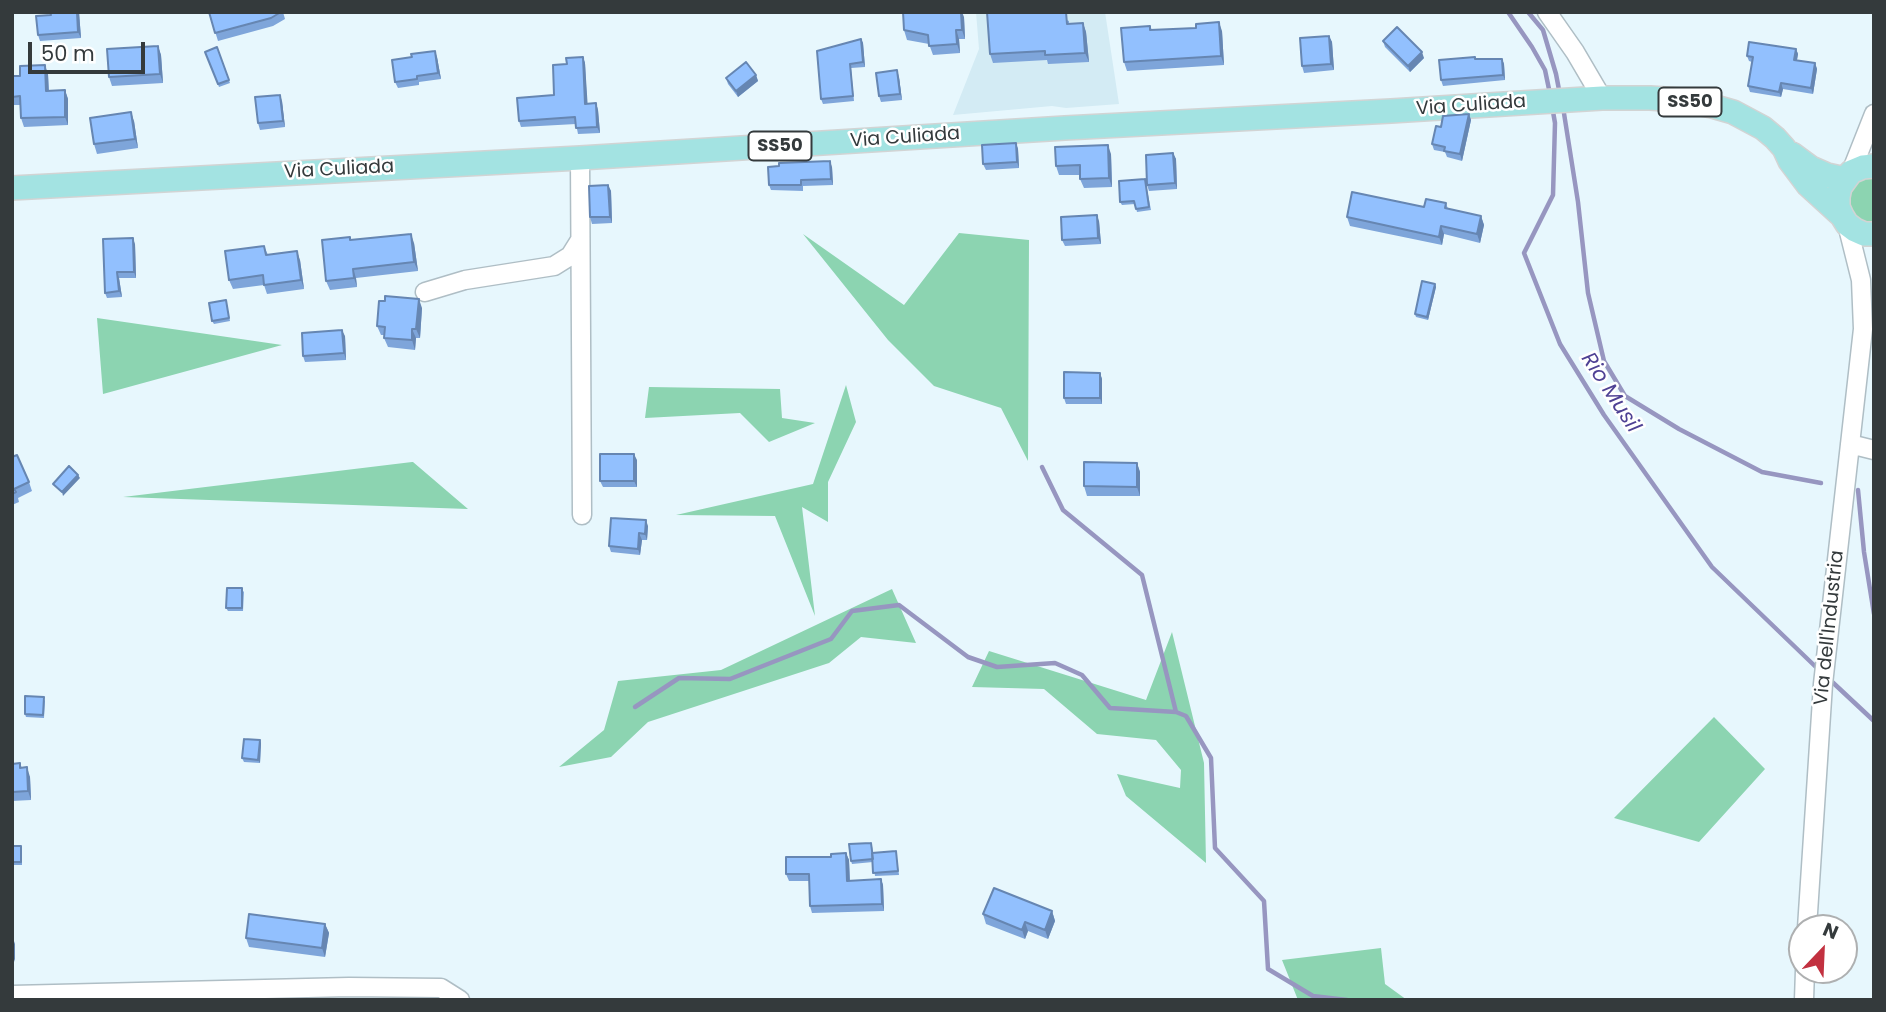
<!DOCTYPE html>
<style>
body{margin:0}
#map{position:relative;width:1886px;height:1012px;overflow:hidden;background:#e7f7fd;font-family:Poppins,sans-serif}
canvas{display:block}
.frame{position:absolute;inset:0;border:14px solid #343a3c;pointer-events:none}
.north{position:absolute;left:1788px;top:914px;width:70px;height:70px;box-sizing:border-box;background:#fff;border:2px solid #aeb0b1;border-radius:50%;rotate:23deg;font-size:19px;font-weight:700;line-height:28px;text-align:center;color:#343a3c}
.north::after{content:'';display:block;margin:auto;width:24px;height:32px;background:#c23140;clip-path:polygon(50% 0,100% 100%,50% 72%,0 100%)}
.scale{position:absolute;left:28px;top:42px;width:117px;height:32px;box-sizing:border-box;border:4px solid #343a3c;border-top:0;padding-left:9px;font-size:21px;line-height:24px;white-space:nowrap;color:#343a3c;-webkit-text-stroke:5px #fff;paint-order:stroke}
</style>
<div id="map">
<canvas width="1886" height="1012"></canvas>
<div class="frame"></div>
<div class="north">N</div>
<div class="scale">50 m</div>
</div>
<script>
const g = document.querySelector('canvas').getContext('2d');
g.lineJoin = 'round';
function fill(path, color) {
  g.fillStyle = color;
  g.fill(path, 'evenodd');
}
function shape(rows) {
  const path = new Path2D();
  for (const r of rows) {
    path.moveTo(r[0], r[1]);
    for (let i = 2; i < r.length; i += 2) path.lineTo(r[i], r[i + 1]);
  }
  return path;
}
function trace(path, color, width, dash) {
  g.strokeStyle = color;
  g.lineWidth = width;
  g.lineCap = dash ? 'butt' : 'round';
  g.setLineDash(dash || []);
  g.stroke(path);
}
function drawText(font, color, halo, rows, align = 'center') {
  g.font = font + ' Poppins,sans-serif';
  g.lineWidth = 5;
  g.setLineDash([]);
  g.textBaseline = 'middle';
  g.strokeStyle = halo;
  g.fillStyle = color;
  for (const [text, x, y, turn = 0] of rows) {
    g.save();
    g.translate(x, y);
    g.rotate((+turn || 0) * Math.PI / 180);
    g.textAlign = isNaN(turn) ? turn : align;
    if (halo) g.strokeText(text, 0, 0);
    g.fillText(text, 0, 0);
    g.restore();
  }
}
const built = shape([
 [976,12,1105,12,1119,104,1066,108,1052,106,953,115,979,49]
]);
const green = shape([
 [1874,169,1874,232,1844,215,1846,180],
 [959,233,1029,240,1028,461,1001,408,934,386,888,340,803,234,904,305],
 [97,318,282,345,103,394],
 [846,385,856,422,828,482,828,522,802,507,815,616,775,516,676,515,813,484],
 [649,387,780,389,782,418,815,423,769,442,740,413,645,418],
 [413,462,468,509,123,497,412,462],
 [892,589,916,643,861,637,829,663,648,722,611,757,559,767,604,730,618,681,721,670],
 [1172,632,1204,763,1206,863,1126,796,1117,774,1180,788,1181,770,1156,740,1097,734,1044,689,972,687,989,651,1146,700],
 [1714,717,1765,769,1699,842,1614,818],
 [1381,948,1385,984,1407,1000,1298,1000,1282,960]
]);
const stream = shape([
 [1508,12,1532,47,1545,70,1550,94],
 [1528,12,1543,30,1556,74,1560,95],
 [1552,106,1555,123,1553,195,1524,253,1560,344,1604,415,1712,567,1819,670],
 [1563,107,1578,202,1588,293,1604,361,1625,396,1679,429,1762,472,1821,483],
 [1042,467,1063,510,1142,575,1176,712],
 [1858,490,1864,552,1874,614],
 [1828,678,1874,721],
 [635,707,679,678,730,679,831,639,852,611,899,605,968,657,997,667,1055,663,1082,675,1110,708,1176,712,1186,716,1211,758,1215,848,1264,901,1268,969,1313,996,1347,1000]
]);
const minor = shape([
 [1547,12,1575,52,1602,98],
 [580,158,582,515],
 [1851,172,1874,114],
 [425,292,465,280,554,266,570,256,580,240],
 [1850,444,1874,450],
 [1807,928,1823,684,1863,329,1861,280,1847,224],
 [12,995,349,987,441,988,460,1000],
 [1804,1000,1805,970]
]);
const major = shape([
 [1792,154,1811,168,1827,175,1845,179],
 [1874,166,1863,167,1851,172,1840,187,1838,197,1838,207,1842,216,1847,224,1855,230,1864,234,1874,234],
 [12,188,580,158,1065,128,1391,111,1602,98,1650,98,1679,100,1712,106,1733,112,1763,128,1775,138,1784,148,1790,161,1808,185,1842,216]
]);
const wall = shape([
 [79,12,81,38,40,41,38,35,51,15],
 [209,12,283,12,285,19,273,26,218,41],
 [987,12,1047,12,1069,21,1069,24,1083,23,1086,32,1089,62,1048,64,1047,60,993,63,990,54],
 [964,17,965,39,959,39,960,53,933,55,929,44,907,40,904,30],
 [1150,26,1152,30,1222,31,1224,65,1127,71,1124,62],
 [1329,36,1332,42,1334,70,1304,73,1302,66],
 [861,39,863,43,865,67,851,68,854,101,823,104,821,99],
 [1383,41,1424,58,1410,72,1385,47],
 [158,46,161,55,163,83,112,86,109,77],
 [217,47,230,83,219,87,205,52],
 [1796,49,1798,54,1797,60,1815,63,1817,69,1813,94,1783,89,1781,97,1750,92,1748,86,1752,62,1749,61,1747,56],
 [437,57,441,79,419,82,419,85,398,88,395,82],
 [583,57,585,63,587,104,596,103,598,110,600,133,578,134,576,124,521,127,519,121,554,95,567,64],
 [1475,57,1476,59,1502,59,1504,64,1505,80,1443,86,1441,80],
 [48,74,49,91,65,90,68,99,68,125,24,127,21,118,21,105,12,105,12,76],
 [756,75,758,81,738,97,728,84,726,78],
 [899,77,902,100,881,102,879,96],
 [282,101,285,127,260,130,258,123],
 [1469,114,1471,120,1462,161,1447,157,1445,152,1434,150,1432,144,1441,127],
 [134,121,138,148,97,154,94,144],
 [1016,143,1018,149,1019,168,986,170,983,164],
 [1173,153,1176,159,1177,189,1149,191,1147,185],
 [1111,154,1112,187,1084,188,1080,179,1080,175,1059,175,1056,166],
 [832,167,833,185,803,186,803,191,771,190,769,185],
 [1145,179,1151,210,1137,212,1135,204,1122,205,1120,202],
 [608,185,611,191,612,223,592,224,590,217],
 [1446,203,1448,209,1481,216,1484,225,1480,243,1444,234,1442,245,1350,226,1347,217,1424,207],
 [1099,221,1101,244,1065,246,1062,240],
 [414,243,418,271,356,278,357,287,330,290,326,281],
 [135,244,136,278,119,278,122,297,107,298,105,293],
 [264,246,268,255,300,260,304,289,267,294,264,285,233,289,229,280],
 [1435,284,1436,287,1428,320,1416,317,1415,314],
 [226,300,230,321,214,324,212,321],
 [422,308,420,338,416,338,415,350,388,347,384,338,385,335,381,335,377,326],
 [345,336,346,360,305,362,303,356],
 [1100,373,1102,379,1102,404,1066,404,1064,398],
 [12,457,29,482,32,491,18,498,19,502,12,505],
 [637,460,637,487,603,487,600,481],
 [1137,463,1140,472,1140,496,1087,496,1084,486],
 [648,526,647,540,642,540,640,555,611,552,609,546],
 [244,591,243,611,228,611,226,608],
 [45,700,44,718,26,717,25,714],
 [260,740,261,743,260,763,244,762,242,758],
 [20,763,22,768,30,777,31,800,12,801,12,764],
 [12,846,22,849,22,865,12,865],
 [872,846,873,853,896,851,899,875,875,876,873,862,852,864,851,861],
 [846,853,849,860,850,881,881,879,883,885,884,911,812,913,810,906,809,881,789,881,786,874,831,857],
 [1052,911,1055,921,1048,939,1028,931,1025,939,986,924,983,914],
 [325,924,329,933,325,957,249,947,246,938]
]);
const shadedWall = shape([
 [77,12,79,12,81,38,78,32],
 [961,12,962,12,964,17,965,39,962,30],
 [1219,22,1222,31,1224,65,1221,56],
 [1083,23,1086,32,1089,62,1085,53],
 [956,30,959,39,960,53,957,44],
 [1329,36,1332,42,1334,70,1331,64],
 [861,39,863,43,865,67,863,62],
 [158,46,161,55,163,83,160,74],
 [1796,49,1798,54,1796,65,1794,60],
 [435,51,437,57,441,79,438,73],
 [1422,52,1424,58,1410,72,1408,66],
 [583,57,585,63,588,110,585,104],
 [1502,59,1504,64,1505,80,1503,75],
 [1815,63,1817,69,1813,94,1811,88],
 [45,65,48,74,49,99,46,91],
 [897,70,899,77,902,100,900,94],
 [756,75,758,81,738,97,736,91],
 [1781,83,1783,89,1781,97,1779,92],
 [65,90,68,99,68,125,65,117],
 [280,95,282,101,285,127,283,121],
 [596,103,598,110,600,133,597,127],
 [131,112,134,121,138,148,135,139],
 [1469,114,1471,120,1462,161,1460,154],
 [1016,143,1018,149,1019,168,1017,162],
 [1108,145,1111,154,1112,187,1109,178],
 [1173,153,1176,159,1177,189,1175,183],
 [830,161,832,167,833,185,831,179],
 [608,185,611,191,612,223,610,217],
 [1097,215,1099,221,1101,244,1098,238],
 [1481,216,1484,225,1480,243,1477,234],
 [1441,226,1444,234,1442,245,1439,237],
 [411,234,414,243,418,271,414,262],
 [133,238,135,244,136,278,134,272],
 [297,251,300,260,304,289,301,280],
 [353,269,356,278,357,287,354,278],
 [117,272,119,278,122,297,119,291],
 [1435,284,1436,287,1428,320,1427,317],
 [419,299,422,308,420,338,416,329],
 [412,329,416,338,415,350,412,340],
 [342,330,345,336,346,360,344,353],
 [1100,373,1102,379,1102,404,1100,398],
 [634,454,637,460,637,487,634,481],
 [1137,463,1140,472,1140,496,1137,487],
 [78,475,80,478,63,496,62,492],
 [646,520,648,526,647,540,645,534],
 [639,533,642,540,640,555,638,549],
 [260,740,261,743,260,763,258,760],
 [27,767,30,777,31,800,28,791],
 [846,853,849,860,850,888,847,881],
 [881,879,883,885,884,911,882,904],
 [1052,911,1055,921,1048,939,1045,930],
 [1025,922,1028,931,1025,939,1022,930],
 [325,924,329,933,325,957,322,948],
 [13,938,15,944,15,962,13,956]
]);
const building = shape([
 [50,12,77,12,78,32,38,35,36,16,51,15,50,12],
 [209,12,281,12,271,18,215,33,209,12],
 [903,12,961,12,962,30,956,30,957,44,929,46,928,35,904,30,903,12],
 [987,12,1066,12,1067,24,1083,23,1085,53,1045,55,1045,51,990,54,987,12],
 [1219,22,1221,56,1124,62,1121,28,1150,26,1150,30,1196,28,1196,24,1219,22],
 [1397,27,1422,52,1408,66,1383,41,1397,27],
 [1329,36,1331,64,1302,66,1300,38,1329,36],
 [861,39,863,62,850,64,853,96,821,99,817,51,861,39],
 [1749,42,1796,49,1794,60,1815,63,1811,88,1781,83,1779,92,1748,86,1753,57,1747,56,1749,42],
 [158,46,160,74,109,77,107,49,158,46],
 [217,47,229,80,218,84,205,52,217,47],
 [435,51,438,73,417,76,417,79,395,82,392,60,412,57,411,54,435,51],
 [583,57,585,104,596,103,597,127,576,128,575,117,519,121,517,98,554,95,553,65,567,64,566,58,583,57],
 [1475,57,1475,59,1502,59,1503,75,1441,80,1439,60,1475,57],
 [746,62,756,75,736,91,726,78,746,62],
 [45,65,46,91,65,90,65,117,21,118,20,96,12,97,12,76,20,76,20,66,45,65],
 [897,70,900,94,879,96,876,73,897,70],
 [280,95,283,121,258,123,255,97,280,95],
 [131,112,135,139,94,144,90,118,131,112],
 [1469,114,1460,154,1444,151,1445,147,1432,144,1436,126,1441,127,1443,116,1469,114],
 [1016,143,1017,162,983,164,982,145,1016,143],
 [1108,145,1109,178,1080,179,1080,165,1056,166,1055,147,1108,145],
 [1173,153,1175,183,1147,185,1146,155,1173,153],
 [830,161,831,179,801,180,801,185,769,185,768,167,779,166,779,163,830,161],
 [1145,179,1149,207,1136,209,1134,201,1120,202,1119,181,1145,179],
 [608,185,610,217,590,217,589,186,608,185],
 [1352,192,1424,207,1426,199,1446,203,1445,208,1481,216,1477,234,1441,226,1439,237,1347,217,1352,192],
 [1097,215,1098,238,1062,240,1061,217,1097,215],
 [411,234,414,262,353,269,354,278,326,281,322,240,350,237,350,240,411,234],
 [133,238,134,272,117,272,119,291,105,293,103,239,133,238],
 [264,246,266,255,297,251,301,280,264,285,263,275,229,280,225,251,264,246],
 [1422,281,1435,284,1427,317,1415,314,1422,281],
 [385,296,419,299,416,329,412,329,412,340,384,338,385,327,377,326,379,301,385,301,385,296],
 [226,300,229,318,212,321,209,303,226,300],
 [342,330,344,353,303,356,302,333,342,330],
 [1064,372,1100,373,1100,398,1064,398,1064,372],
 [600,454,634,454,634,481,600,481,600,454],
 [17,455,29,482,14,489,16,492,12,494,12,457,17,455],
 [1084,462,1137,463,1137,487,1084,486,1084,462],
 [69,466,78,475,62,492,53,484,69,466],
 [611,518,646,520,645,534,639,533,638,549,609,546,611,518],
 [227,588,242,588,242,608,226,608,227,588],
 [25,696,44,697,43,715,25,714,25,696],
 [244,739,260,740,258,760,242,758,244,739],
 [20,763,20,768,27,767,28,791,12,792,12,764,20,763],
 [871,843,873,859,851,861,849,844,871,843],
 [12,846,21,846,21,862,12,862,12,846],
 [896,851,898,871,873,873,872,853,896,851],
 [846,853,847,881,881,879,882,904,810,906,809,874,786,874,786,857,831,857,831,854,846,853],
 [994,888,1052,911,1045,930,1025,922,1022,930,983,914,994,888],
 [249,914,325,924,322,948,246,938,249,914]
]);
const shields = [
 [1690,102,63],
 [780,146,63]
];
const shieldNames = [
 ["SS50",1690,102],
 ["SS50",780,146]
];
const streetNames = [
 ["Via Culiada",1471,106,-4],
 ["Via Culiada",905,138,-4],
 ["Via Culiada",339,170,-3],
 ["Via dell'Industria",1830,628,-84]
];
const waterNames = [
 ["Rio Musil",1610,393,57]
];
fill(built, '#d3ebf4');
fill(green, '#8cd4b1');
trace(stream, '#9796c0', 4.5);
trace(minor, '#afbec5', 21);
trace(major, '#d2d4d4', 26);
trace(minor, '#fff', 18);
trace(major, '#a3e3e2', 23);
fill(wall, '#7ea5da');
fill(shadedWall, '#6686b2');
fill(building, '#92c0fe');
trace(building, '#6686b2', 2);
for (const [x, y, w] of shields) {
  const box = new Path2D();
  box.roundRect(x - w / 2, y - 14.5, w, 29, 5);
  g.fillStyle = '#fff';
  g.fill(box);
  trace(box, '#343a3c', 2);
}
drawText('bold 18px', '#343a3c', null, shieldNames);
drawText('19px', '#343a3c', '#fff', streetNames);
drawText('italic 21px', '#4e4194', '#fff', waterNames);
</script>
